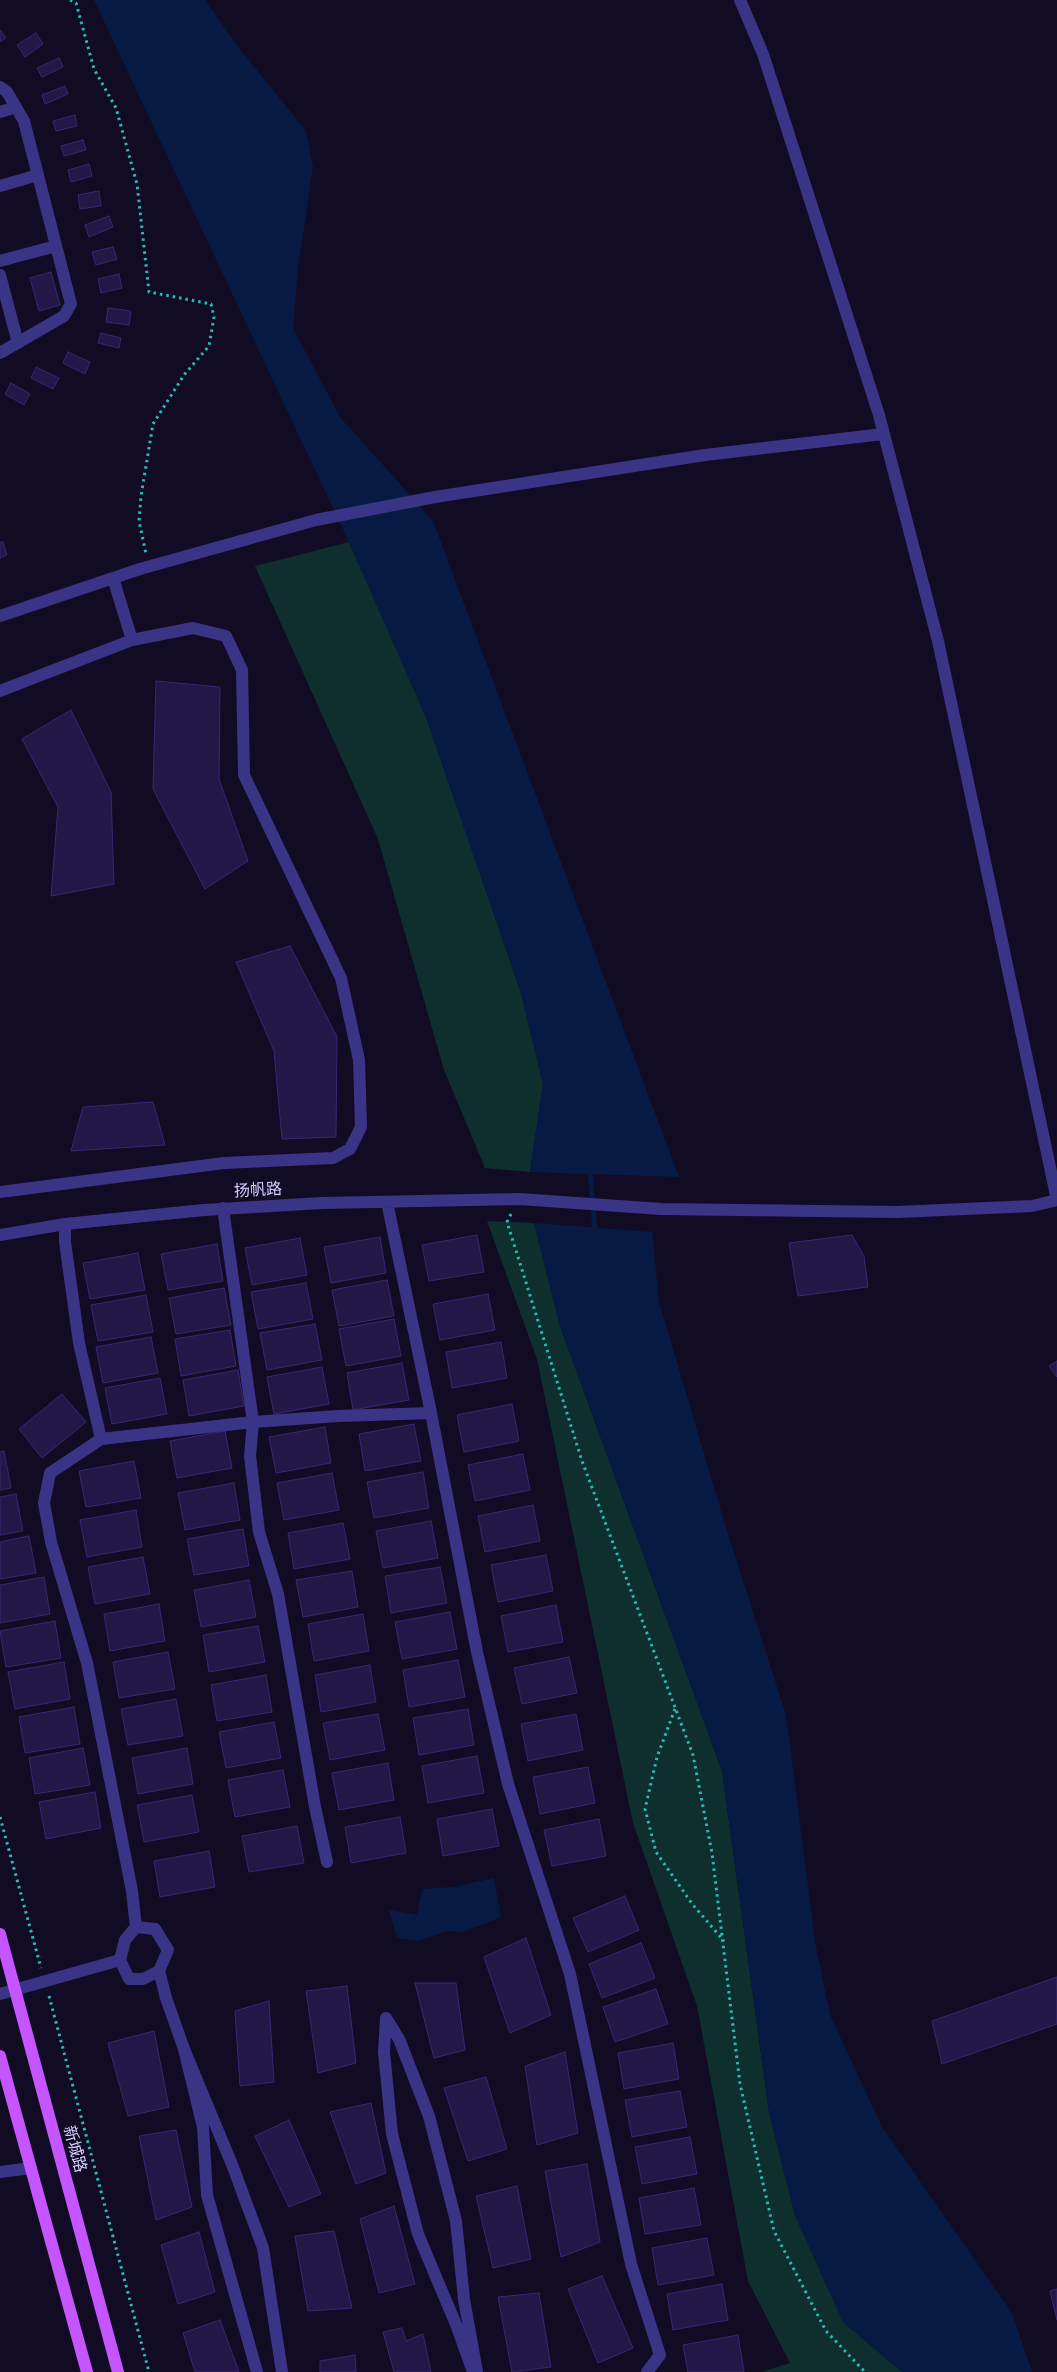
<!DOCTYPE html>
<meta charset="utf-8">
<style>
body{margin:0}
canvas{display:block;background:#110c23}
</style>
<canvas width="1057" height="2372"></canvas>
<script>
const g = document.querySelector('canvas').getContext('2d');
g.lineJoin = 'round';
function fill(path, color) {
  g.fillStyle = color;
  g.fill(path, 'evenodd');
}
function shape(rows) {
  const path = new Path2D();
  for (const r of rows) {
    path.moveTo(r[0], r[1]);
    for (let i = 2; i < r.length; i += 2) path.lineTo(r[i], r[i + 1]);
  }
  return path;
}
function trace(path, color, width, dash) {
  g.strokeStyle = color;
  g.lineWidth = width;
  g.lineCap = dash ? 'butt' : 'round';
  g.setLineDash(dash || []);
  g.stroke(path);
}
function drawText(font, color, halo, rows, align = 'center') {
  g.font = font + ' Lato,"Noto Sans SC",sans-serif';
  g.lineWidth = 4;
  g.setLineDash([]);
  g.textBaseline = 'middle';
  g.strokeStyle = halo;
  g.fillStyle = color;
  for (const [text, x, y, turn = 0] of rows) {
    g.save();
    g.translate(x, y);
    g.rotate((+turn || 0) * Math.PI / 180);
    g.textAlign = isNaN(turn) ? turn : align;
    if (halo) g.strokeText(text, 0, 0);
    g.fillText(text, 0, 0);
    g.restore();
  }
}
const green = shape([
 [349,542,426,717,521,993,543,1084,530,1172,485,1168,444,1070,378,839,255,566],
 [487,1221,534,1223,560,1326,722,1771,769,2112,795,2215,843,2322,902,2372,762,2372,790,2363,748,2281,697,2006,633,1823,537,1359]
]);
const water = shape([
 [94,0,205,0,239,48,306,131,313,167,298,268,293,328,340,417,433,521,679,1177,530,1172,543,1083,521,993,426,717,349,542],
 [534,1223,652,1232,659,1302,727,1531,786,1715,815,1941,830,2015,882,2127,1012,2313,1032,2372,902,2372,843,2322,795,2215,769,2112,722,1771,560,1326],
 [494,1878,501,1917,463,1932,447,1931,419,1941,397,1938,389,1910,417,1915,422,1889,454,1887]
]);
const stream = shape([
 [590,1169,595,1233]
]);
const building = shape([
 [0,30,6,38,0,42,0,30],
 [36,33,43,44,25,57,17,45,36,33],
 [59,58,63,67,42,77,37,68,59,58],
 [65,86,68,94,45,104,42,95,65,86],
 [75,115,77,126,56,131,53,121,75,115],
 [83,140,86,150,64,156,61,146,83,140],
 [89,164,92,176,71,182,68,170,89,164],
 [99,191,101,206,80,209,78,195,99,191],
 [109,216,113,227,89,237,85,225,109,216],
 [113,247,117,259,96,265,92,252,113,247],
 [51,272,60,305,39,311,30,278,51,272],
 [119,274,122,288,101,293,98,279,119,274],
 [108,308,131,311,129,325,106,322,108,308],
 [101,333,121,338,119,348,98,343,101,333],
 [68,352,90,362,85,374,63,363,68,352],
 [36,367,59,378,53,389,31,378,36,367],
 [11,383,30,394,24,405,5,394,11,383],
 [0,542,3,542,7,555,0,558,0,542],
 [156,681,220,687,219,779,248,861,205,889,153,789,156,681],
 [71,710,111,792,114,884,51,896,58,807,22,739,71,710],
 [290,946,337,1037,336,1137,282,1139,274,1051,236,962,290,946],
 [153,1102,165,1145,71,1151,83,1107,153,1102],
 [477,1235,484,1272,429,1281,422,1245,477,1235],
 [852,1235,864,1256,868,1287,798,1296,789,1243,852,1235],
 [380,1237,386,1273,331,1283,324,1247,380,1237],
 [300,1238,307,1275,252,1285,245,1248,300,1238],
 [217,1244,223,1281,168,1290,161,1254,217,1244],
 [138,1253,145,1290,90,1299,83,1263,138,1253],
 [387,1280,394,1316,339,1326,332,1290,387,1280],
 [306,1283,313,1319,258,1329,251,1292,306,1283],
 [224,1288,231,1325,176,1334,169,1298,224,1288],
 [488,1294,495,1330,440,1340,433,1304,488,1294],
 [146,1295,153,1332,98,1341,91,1305,146,1295],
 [394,1319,401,1356,346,1366,339,1329,394,1319],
 [315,1324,322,1360,267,1370,260,1333,315,1324],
 [230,1330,236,1366,181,1376,175,1339,230,1330],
 [151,1337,158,1373,103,1383,96,1347,151,1337],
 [501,1342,507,1378,452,1388,446,1352,501,1342],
 [1057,1361,1057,1377,1049,1366,1057,1361],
 [402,1363,409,1400,353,1410,347,1373,402,1363],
 [322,1367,329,1404,274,1414,267,1377,322,1367],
 [238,1370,244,1406,189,1416,183,1380,238,1370],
 [160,1378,167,1414,112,1424,105,1388,160,1378],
 [62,1394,86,1422,42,1458,19,1429,62,1394],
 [512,1404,519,1441,464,1452,457,1415,512,1404],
 [414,1424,421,1461,365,1471,359,1434,414,1424],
 [325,1427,331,1463,276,1473,269,1437,325,1427],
 [225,1431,232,1468,177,1478,170,1441,225,1431],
 [4,1451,11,1488,0,1490,0,1452,4,1451],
 [523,1454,530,1490,475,1501,468,1465,523,1454],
 [134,1461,141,1498,86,1507,79,1471,134,1461],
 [423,1472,429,1508,374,1518,367,1482,423,1472],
 [332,1473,339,1510,284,1520,277,1483,332,1473],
 [234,1483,240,1520,185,1530,178,1493,234,1483],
 [16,1494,23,1531,0,1535,0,1497,16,1494],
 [533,1505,540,1541,485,1552,478,1516,533,1505],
 [136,1510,142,1547,87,1557,80,1520,136,1510],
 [431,1521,438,1558,383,1568,376,1531,431,1521],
 [343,1523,350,1559,294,1569,288,1533,343,1523],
 [243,1529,249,1566,194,1575,187,1539,243,1529],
 [29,1536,36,1573,0,1579,0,1542,29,1536],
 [546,1555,553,1591,498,1602,491,1565,546,1555],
 [143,1557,150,1594,95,1604,88,1567,143,1557],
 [440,1567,447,1603,391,1613,385,1576,440,1567],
 [352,1571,358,1607,303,1617,296,1580,352,1571],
 [44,1577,50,1614,0,1623,0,1585,44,1577],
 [249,1580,256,1617,201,1627,194,1590,249,1580],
 [159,1604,165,1641,110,1651,104,1614,159,1604],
 [556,1605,563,1642,508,1652,501,1616,556,1605],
 [450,1612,457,1649,402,1659,395,1622,450,1612],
 [363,1614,369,1651,314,1661,308,1624,363,1614],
 [55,1621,61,1658,6,1667,0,1631,55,1621],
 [258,1626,265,1662,209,1672,203,1635,258,1626],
 [168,1652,175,1689,119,1698,113,1662,168,1652],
 [569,1657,577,1693,522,1704,514,1668,569,1657],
 [458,1660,465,1697,409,1707,403,1670,458,1660],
 [64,1662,70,1699,15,1709,8,1672,64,1662],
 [370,1665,376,1702,321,1712,315,1675,370,1665],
 [266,1675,272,1712,217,1721,211,1685,266,1675],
 [176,1699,183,1736,128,1745,121,1709,176,1699],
 [74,1707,80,1744,25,1753,19,1717,74,1707],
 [468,1709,474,1745,419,1755,413,1718,468,1709],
 [378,1714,385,1750,330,1760,323,1723,378,1714],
 [576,1714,583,1750,528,1761,521,1724,576,1714],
 [274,1722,281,1758,226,1768,219,1732,274,1722],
 [83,1748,90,1785,35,1794,29,1758,83,1748],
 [187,1748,193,1784,138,1794,132,1758,187,1748],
 [477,1756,484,1793,428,1803,422,1766,477,1756],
 [388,1763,394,1800,339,1810,332,1773,388,1763],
 [588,1767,595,1803,540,1814,533,1777,588,1767],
 [283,1770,290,1807,235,1817,228,1780,283,1770],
 [95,1792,101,1828,46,1839,39,1802,95,1792],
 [192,1795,199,1832,144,1842,137,1805,192,1795],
 [492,1809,499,1846,443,1856,437,1819,492,1809],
 [400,1817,406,1853,351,1863,345,1827,400,1817],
 [599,1819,606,1856,552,1866,544,1830,599,1819],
 [297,1826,304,1863,249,1872,242,1836,297,1826],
 [209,1851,215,1887,160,1897,154,1861,209,1851],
 [625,1896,639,1930,588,1952,573,1918,625,1896],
 [526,1938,551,2015,510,2033,484,1957,526,1938],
 [641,1943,655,1978,602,1998,589,1964,641,1943],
 [1057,1977,1057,2024,942,2064,932,2021,1057,1977],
 [415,1983,456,1983,465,2050,434,2058,415,1983],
 [347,1986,356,2063,318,2073,306,1991,347,1986],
 [656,1989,668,2024,615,2042,603,2007,656,1989],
 [269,2001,274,2082,240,2086,235,2011,269,2001],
 [154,2031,169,2107,128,2116,108,2043,154,2031],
 [673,2043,679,2079,624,2089,618,2053,673,2043],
 [565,2052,578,2133,537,2145,525,2066,565,2052],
 [486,2077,507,2149,468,2161,444,2088,486,2077],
 [680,2091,687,2127,632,2137,625,2100,680,2091],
 [371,2103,386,2173,356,2184,330,2112,371,2103],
 [289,2120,321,2194,289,2207,255,2136,289,2120],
 [176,2130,192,2207,156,2220,139,2136,176,2130],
 [690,2137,697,2174,642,2184,635,2147,690,2137],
 [587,2164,600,2242,561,2257,545,2171,587,2164],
 [517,2186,531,2259,493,2268,476,2196,517,2186],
 [694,2188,701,2225,645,2234,639,2198,694,2188],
 [394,2206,415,2284,379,2293,360,2219,394,2206],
 [334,2231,352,2308,308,2311,295,2236,334,2231],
 [199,2232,215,2292,178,2304,161,2245,199,2232],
 [707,2238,714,2275,658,2285,652,2248,707,2238],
 [602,2276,633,2348,598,2363,568,2289,602,2276],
 [722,2284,728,2320,673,2330,667,2294,722,2284],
 [1057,2289,1057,2320,1050,2291,1057,2289],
 [539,2293,551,2367,512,2372,498,2297,539,2293],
 [220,2320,239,2372,195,2372,183,2333,220,2320],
 [402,2328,406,2341,423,2334,431,2372,394,2372,383,2332,402,2328],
 [738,2335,744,2372,688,2372,683,2345,738,2335],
 [355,2355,356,2372,320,2372,320,2361,355,2355]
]);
const path = shape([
 [70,0,76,3,94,69,116,108,137,184,149,292,211,304,214,317,209,346,184,375,153,424,141,496,139,521,146,554],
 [511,1214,507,1222,582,1461,693,1755,712,1853,740,2084,774,2231,826,2331,865,2372],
 [675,1709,657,1757,645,1809,656,1852,693,1905,724,1941],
 [0,1817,41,1968],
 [49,1996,149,2372]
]);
const minor = shape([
 [740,0,763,54,879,415,938,641,1057,1200],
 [0,87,7,92,24,121,71,304,64,316,0,353],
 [0,112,16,107],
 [0,186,38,175],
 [0,261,56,246],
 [0,275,18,343],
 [113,578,132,640],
 [0,616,140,569,316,520,435,497,705,455,883,434],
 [0,691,132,640,193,628,226,636,242,670,244,775,341,978,359,1060,361,1127,350,1149,333,1158,224,1163,0,1192],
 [387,1202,431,1413],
 [223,1208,253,1422,250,1456,259,1532,278,1594,315,1807,327,1862],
 [65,1224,65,1242,79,1343,101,1439],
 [0,1235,65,1224,204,1210,322,1203,520,1199,661,1209,898,1212,1032,1206,1057,1200],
 [136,1927,132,1891,87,1663,51,1542,44,1503,50,1473,101,1439,253,1422,338,1416,431,1413,477,1652,508,1784,570,1974,631,2264,660,2355,647,2372],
 [159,1971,143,1979,129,1979,120,1960,125,1940,136,1927,155,1929,168,1950,159,1971,166,1998,184,2049],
 [0,1994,120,1960],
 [0,2172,31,2168],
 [257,2372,207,2195,203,2127,184,2049,233,2167,263,2248,282,2372],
 [473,2372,457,2327,418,2234,392,2134,384,2052,386,2018,399,2039,429,2116,456,2221,464,2299,477,2372]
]);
const major = shape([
 [0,1934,118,2372],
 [0,2056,87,2372]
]);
const streetNames = [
 ["扬帆路",258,1190,-3],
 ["新城路",75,2149,75]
];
fill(green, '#0f2e2e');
fill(water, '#061a43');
trace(stream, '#061a43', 5);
fill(building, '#221746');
trace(building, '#382773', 1);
trace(path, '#25bcb7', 3, [2.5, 4]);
trace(minor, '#393486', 12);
trace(major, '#c455ff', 12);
drawText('16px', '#d5ceff', '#110c23', streetNames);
</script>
